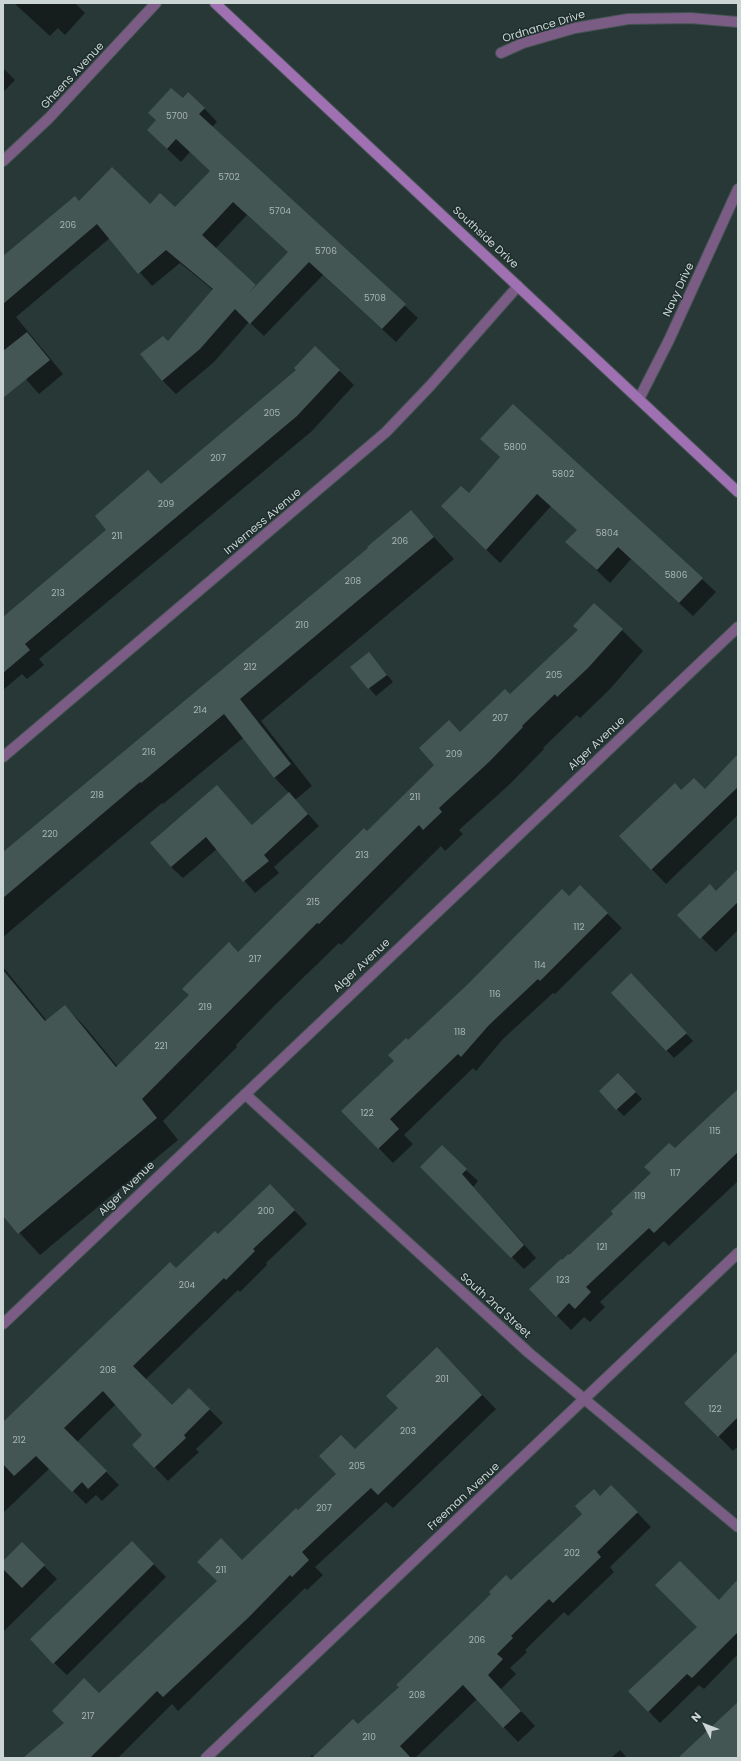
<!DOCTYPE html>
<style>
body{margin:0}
#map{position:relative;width:741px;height:1761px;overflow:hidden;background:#283837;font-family:Poppins,sans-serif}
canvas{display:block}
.frame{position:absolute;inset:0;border:4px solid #cbd5d4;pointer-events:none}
.north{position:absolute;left:685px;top:1705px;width:40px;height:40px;-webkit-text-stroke:3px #1e2e2d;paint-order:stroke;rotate:312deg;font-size:11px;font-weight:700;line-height:16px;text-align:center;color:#cbd5d4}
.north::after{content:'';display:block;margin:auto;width:14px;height:18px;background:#cbd5d4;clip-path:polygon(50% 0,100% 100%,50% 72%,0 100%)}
</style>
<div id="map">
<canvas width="741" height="1761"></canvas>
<div class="frame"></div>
<div class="north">N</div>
</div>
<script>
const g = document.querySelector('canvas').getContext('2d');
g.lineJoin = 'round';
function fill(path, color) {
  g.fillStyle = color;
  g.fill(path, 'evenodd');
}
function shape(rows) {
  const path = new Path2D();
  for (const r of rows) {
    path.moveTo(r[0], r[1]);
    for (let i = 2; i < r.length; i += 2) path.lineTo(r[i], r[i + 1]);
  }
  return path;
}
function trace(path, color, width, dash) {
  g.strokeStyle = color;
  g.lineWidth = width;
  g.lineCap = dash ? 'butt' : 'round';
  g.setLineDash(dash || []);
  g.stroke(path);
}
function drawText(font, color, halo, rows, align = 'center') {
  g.font = font + ' Poppins,sans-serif';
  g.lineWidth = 3;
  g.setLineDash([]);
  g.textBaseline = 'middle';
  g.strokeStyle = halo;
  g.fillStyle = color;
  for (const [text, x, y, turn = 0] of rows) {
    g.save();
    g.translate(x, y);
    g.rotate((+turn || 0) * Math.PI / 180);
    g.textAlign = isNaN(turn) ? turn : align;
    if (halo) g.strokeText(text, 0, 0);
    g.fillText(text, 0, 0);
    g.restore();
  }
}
const shadow = shape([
 [14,3,75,3,85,13,65,35,58,28,50,36],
 [3,68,15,80,3,92],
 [183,100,204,108,217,122,212,127,418,318,396,342,323,275,264,336,249,322,214,362,176,394,162,380,168,342,213,290,180,263,152,286,110,238,16,317,63,374,39,394,3,353,3,257,80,202,175,208,211,171,190,152,181,162,162,144],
 [247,215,289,252,257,286,215,249],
 [315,347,354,385,312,431,39,659,44,665,27,679,22,674,3,690,3,619,298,370],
 [513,405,716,592,693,616,631,559,610,583,567,542,578,530,551,506,500,563,442,506,469,494,501,458,482,439],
 [411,512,454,559,261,721,312,786,295,800,319,826,274,867,279,873,255,893,217,849,183,878,171,867,217,786,253,826,289,793,275,778,243,738,163,804,162,803,3,937,3,853,369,548],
 [622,630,643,651,610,689,580,718,577,715,543,748,544,749,510,784,459,830,463,834,445,851,441,846,341,945,339,943,274,1006,236,1045,237,1047,163,1121,178,1140,40,1255,3,1215,3,967,47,1021,65,1006,86,1028,118,1067,367,832,435,765,449,721,461,733,510,695],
 [369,653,393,682,376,696,351,667],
 [738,756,738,815,666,884,620,836,682,791,705,790],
 [738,871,738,930,716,952,679,915,716,892],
 [580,887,622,928,555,994,553,993,503,1039,476,1071,473,1068,404,1135,413,1144,393,1163,343,1111,395,1061,408,1041],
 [638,982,693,1041,674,1058,613,993],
 [625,1081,642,1099,624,1116,617,1109],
 [738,1089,738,1181,669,1246,664,1241,600,1302,605,1307,590,1322,584,1317,571,1330,531,1289,615,1214,675,1150],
 [421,1167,466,1170,478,1181,473,1187,536,1258,524,1269],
 [283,1198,307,1224,266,1263,267,1265,240,1292,238,1290,145,1380,172,1406,189,1389,223,1423,196,1449,199,1452,168,1481,133,1445,144,1435,116,1404,77,1442,119,1485,102,1501,96,1495,86,1504,50,1468,3,1513,3,1424,177,1270,218,1235],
 [738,1353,738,1446,733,1451,686,1403],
 [451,1363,496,1409,393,1508,386,1502,315,1567,323,1575,307,1590,305,1588,178,1711,172,1704,118,1758,25,1758,99,1694,337,1474,355,1450],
 [600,1497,625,1500,651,1527,610,1567,614,1572,568,1616,564,1612,525,1650,527,1652,510,1668,516,1674,501,1689,535,1726,518,1742,477,1699,415,1758,309,1758,312,1755,314,1757,358,1726],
 [132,1542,166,1577,67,1675,54,1663],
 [22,1544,57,1579,3,1632,3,1563],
 [719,1601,738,1602,738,1654,704,1689,699,1685,660,1723,629,1691,698,1627],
 [620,1750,627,1758,611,1758]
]);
const building = shape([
 [171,88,183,98,188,92,205,108,199,114,406,304,382,329,309,262,250,324,235,309,200,349,162,381,140,354,163,336,168,341,213,289,166,250,138,274,97,224,3,304,3,256,75,196,79,201,112,167,150,204,160,193,175,207,210,171,176,139,167,149,147,130,156,120,148,113],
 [233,202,288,252,248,294,256,285,202,235],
 [27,332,50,360,3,398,3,351],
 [315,346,340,370,297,416,25,644,30,650,3,673,3,617,106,530,95,516,148,470,161,484,296,370,294,368],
 [513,404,703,578,679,603,618,547,597,570,565,542,577,530,537,494,486,550,441,506,461,486,469,493,500,457,480,439],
 [411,510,434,537,240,699,291,764,274,778,224,714,141,783,140,782,3,898,3,852,368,548,367,547],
 [594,603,623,629,588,668,557,697,555,694,522,726,523,727,489,762,439,808,442,812,423,830,419,825,319,924,317,923,310,930,142,1099,157,1118,18,1234,3,1216,3,970,45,1021,65,1005,116,1067,189,995,182,989,229,942,238,952,357,835,364,828,367,831,421,778,434,765,419,748,449,720,460,732,505,689,510,694,578,630,573,626],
 [369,652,387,675,368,689,350,667],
 [738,754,738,787,651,870,619,836,675,783,681,790,694,778,705,789],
 [217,785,252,825,289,792,308,814,264,855,269,861,243,882,206,837,171,867,150,843],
 [738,869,738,902,700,939,677,915,710,884,716,891],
 [580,885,608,913,540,981,538,979,489,1025,461,1057,458,1054,390,1119,399,1129,378,1149,341,1111,394,1061,388,1055,406,1038,408,1040,468,984,562,889,569,896],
 [631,973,687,1033,666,1051,611,993],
 [618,1073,636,1092,616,1110,599,1091],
 [738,1089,738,1152,654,1233,649,1228,586,1287,591,1292,575,1309,569,1303,556,1317,529,1289,561,1259,562,1260,568,1254,569,1255,613,1214,611,1211,651,1173,644,1167,669,1143,675,1148],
 [442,1145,467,1169,462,1174,524,1245,511,1258,420,1167],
 [270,1184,295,1210,253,1249,255,1251,226,1280,224,1278,133,1366,172,1405,189,1388,210,1409,184,1435,186,1438,154,1468,132,1445,142,1435,103,1391,64,1428,107,1471,88,1489,82,1482,72,1492,36,1456,14,1476,3,1464,3,1422,170,1262,176,1268,215,1231,218,1234],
 [437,1347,482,1395,378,1495,371,1488,359,1499,302,1552,309,1560,292,1577,290,1575,248,1618,163,1697,157,1691,90,1758,23,1758,64,1723,52,1711,84,1678,99,1693,217,1581,197,1562,221,1538,242,1560,296,1508,298,1510,336,1474,319,1456,341,1435,355,1449,398,1408,386,1396],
 [738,1351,738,1417,718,1437,684,1403],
 [611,1485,638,1512,597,1552,601,1557,553,1603,549,1599,511,1636,513,1638,497,1654,503,1659,488,1675,521,1711,503,1728,463,1685,400,1746,411,1758,312,1758,353,1719,358,1724,399,1687,396,1685,491,1594,489,1592,506,1575,511,1580,582,1514,575,1506,594,1489,600,1496],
 [132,1541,154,1564,53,1664,30,1639],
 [22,1542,45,1565,22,1588,3,1569,3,1561],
 [680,1561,719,1600,738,1579,738,1632,692,1678,687,1674,648,1712,628,1691,697,1627,655,1585],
 [738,1702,738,1758,678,1758]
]);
const street = shape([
 [501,53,523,43,575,28,628,19,690,18,738,22],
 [3,161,49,118,156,3],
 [639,399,669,340,738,189],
 [3,757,386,432,430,386,518,286],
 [245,1094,529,1353,738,1527],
 [3,1324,738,627],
 [206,1758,738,1253]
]);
const secondary = shape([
 [215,3,738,492]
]);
const numberNames = [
 ["5700",177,117],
 ["5702",229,178],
 ["5704",280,212],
 ["206",68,226],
 ["5706",326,252],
 ["5708",375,299],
 ["205",272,414],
 ["5800",515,448],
 ["207",218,459],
 ["5802",563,475],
 ["209",166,505],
 ["5804",607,534],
 ["211",117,537],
 ["206",400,542],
 ["5806",676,576],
 ["208",353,582],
 ["213",58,594],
 ["210",302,626],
 ["212",250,668],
 ["205",554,676],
 ["214",200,711],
 ["207",500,719],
 ["216",149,753],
 ["209",454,755],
 ["218",97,796],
 ["211",415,798],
 ["220",50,835],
 ["213",362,856],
 ["215",313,903],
 ["112",579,928],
 ["217",255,960],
 ["114",540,966],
 ["116",495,995],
 ["219",205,1008],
 ["118",460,1033],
 ["221",161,1047],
 ["122",367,1114],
 ["115",715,1132],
 ["117",675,1174],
 ["119",640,1197],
 ["200",266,1212],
 ["121",602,1248],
 ["123",563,1281],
 ["204",187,1286],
 ["208",108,1371],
 ["201",442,1380],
 ["122",715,1410],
 ["203",408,1432],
 ["212",19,1441],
 ["205",357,1467],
 ["207",324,1509],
 ["202",572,1554],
 ["211",221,1571],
 ["206",477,1641],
 ["208",417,1696],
 ["217",88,1717],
 ["210",369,1738]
];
const streetNames = [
 ["Ordnance Drive",544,27,-17],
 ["Gheens Avenue",73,76,-47],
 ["Southside Drive",485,238,43],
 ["Navy Drive",679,290,-65],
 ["Inverness Avenue",263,522,-40],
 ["Alger Avenue",597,744,-43],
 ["Alger Avenue",362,966,-43],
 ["Alger Avenue",127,1189,-44],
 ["South 2nd Street",495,1306,42],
 ["Freeman Avenue",464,1497,-43]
];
fill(shadow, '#0007');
fill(building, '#445654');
trace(street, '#455453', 12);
trace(secondary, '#455453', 12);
trace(street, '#7a5c85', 10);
trace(secondary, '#a071b2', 10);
drawText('9px', '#a9b5b4', null, numberNames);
drawText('11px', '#cbd5d4', '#1e2e2d', streetNames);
</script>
